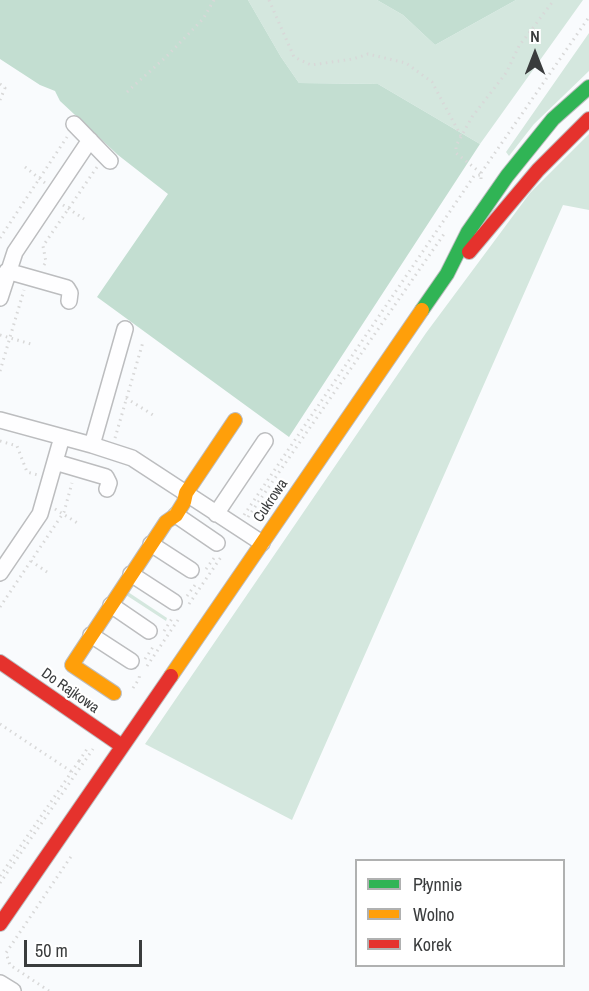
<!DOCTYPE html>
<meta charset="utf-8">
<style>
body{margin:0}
#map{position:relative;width:589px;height:991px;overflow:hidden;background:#f9fbfd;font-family:"Archivo Narrow",sans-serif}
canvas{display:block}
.legend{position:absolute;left:355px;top:859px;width:210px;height:108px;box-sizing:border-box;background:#fff;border:2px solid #b0b1b1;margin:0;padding:8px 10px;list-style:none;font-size:18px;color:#3a3c3d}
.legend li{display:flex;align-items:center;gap:12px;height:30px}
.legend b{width:30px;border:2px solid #b0b1b1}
.north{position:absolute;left:505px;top:24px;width:60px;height:60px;-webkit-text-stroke:4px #fff;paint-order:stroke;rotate:0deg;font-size:16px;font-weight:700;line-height:24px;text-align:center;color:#3a3c3d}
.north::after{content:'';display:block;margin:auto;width:21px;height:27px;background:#3a3c3d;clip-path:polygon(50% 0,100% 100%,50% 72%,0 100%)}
.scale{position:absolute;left:24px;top:940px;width:118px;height:27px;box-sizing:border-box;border:3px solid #3a3c3d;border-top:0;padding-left:8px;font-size:18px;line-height:21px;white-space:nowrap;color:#3a3c3d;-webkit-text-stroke:4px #fff;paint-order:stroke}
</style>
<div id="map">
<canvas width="589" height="991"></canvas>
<ul class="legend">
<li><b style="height:8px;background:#30b455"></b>Płynnie</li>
<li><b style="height:8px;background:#ff9f0a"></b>Wolno</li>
<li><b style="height:8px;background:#e5322d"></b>Korek</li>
</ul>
<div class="north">N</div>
<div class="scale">50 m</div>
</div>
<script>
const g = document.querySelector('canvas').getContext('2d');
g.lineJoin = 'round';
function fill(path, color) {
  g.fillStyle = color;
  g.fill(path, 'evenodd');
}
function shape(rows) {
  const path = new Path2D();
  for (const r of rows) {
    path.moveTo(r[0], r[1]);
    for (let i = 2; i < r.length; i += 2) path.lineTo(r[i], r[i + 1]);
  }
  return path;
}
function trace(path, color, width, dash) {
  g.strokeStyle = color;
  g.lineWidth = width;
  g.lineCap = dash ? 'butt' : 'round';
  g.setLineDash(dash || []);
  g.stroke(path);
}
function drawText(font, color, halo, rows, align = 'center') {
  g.font = font + ' "Archivo Narrow",sans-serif';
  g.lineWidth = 4.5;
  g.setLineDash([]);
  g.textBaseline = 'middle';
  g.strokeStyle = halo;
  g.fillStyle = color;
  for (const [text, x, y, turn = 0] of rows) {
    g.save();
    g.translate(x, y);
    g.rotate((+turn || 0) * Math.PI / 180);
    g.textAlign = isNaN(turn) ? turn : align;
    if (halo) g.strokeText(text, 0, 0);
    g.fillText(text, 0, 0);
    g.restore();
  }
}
const green = shape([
 [248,0,377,0,403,15,435,45,516,0,583,0,480,144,378,84,299,83,281,57],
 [589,33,589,71,534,124,509,156,506,152],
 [589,134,589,210,563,205,292,820,145,744,426,333,530,193],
 [128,592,167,618,166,621,126,595]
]);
const forest = shape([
 [0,0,248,0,281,57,299,83,378,84,480,144,289,437,97,297,168,194,118,155,60,101,55,91,40,85,0,59],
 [377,0,516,0,435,45,403,15]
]);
const path = shape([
 [269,0,294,57,311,65,353,59,368,54,406,63,432,82,461,136],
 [0,84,5,88,0,100],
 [127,92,167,56,203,19,214,0],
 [25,167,45,183],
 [481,173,456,153,456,146,472,117,506,73,519,46,554,0],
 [481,179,481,173,589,17],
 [63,205,84,219],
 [0,238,67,137],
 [44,265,46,262,43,246,97,167],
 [0,335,31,344],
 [0,371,24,290],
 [126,398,153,415],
 [115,438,143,342],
 [0,441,17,446,27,472,38,475],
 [55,509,79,524],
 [244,515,474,176,480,175],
 [248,517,444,234],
 [31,561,47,572],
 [206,569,214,558],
 [187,596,195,585],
 [189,604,221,557],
 [0,607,64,512,72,483],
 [164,631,173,617],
 [145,659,155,644],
 [147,666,180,617],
 [133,688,139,679,140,673],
 [0,724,72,772],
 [79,761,89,746],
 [0,876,79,761],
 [0,883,93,749],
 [49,991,10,965,6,953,72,855]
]);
const street = shape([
 [74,124,110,161],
 [7,271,67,288,70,293,69,301],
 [0,298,15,252,90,140],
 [0,420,92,445,132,458,262,543],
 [92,445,125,329],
 [55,462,106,477,109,483,107,489],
 [216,514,265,441],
 [176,515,217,543],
 [151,544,191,570],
 [0,573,40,514,62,437],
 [131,574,174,602],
 [111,605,149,631],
 [91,635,131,661],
 [0,983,13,991]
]);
const fast = shape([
 [422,310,447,274,468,232,507,176,553,119,589,87]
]);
const slow = shape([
 [171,676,422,310],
 [114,693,72,665,166,522,176,515,184,502,186,493,235,420]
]);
const jam = shape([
 [469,252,538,170,589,119],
 [0,662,122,746],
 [0,924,171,676]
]);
const streetNames = [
 ["Cukrowa",271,501,-56],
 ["Do Rajkowa",70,691,35]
];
fill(green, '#d4e7de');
fill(forest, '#c3ded1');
trace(street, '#bcbdbf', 18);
trace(fast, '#bcbdbf', 16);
trace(slow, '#bcbdbf', 16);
trace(jam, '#bcbdbf', 16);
trace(path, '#d8d8d8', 3, [1.5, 4.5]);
trace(street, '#fefeff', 15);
trace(fast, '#30b455', 14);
trace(slow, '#ff9f0a', 14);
trace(jam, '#e5322d', 14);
drawText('15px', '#3a3c3d', '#fff', streetNames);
</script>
